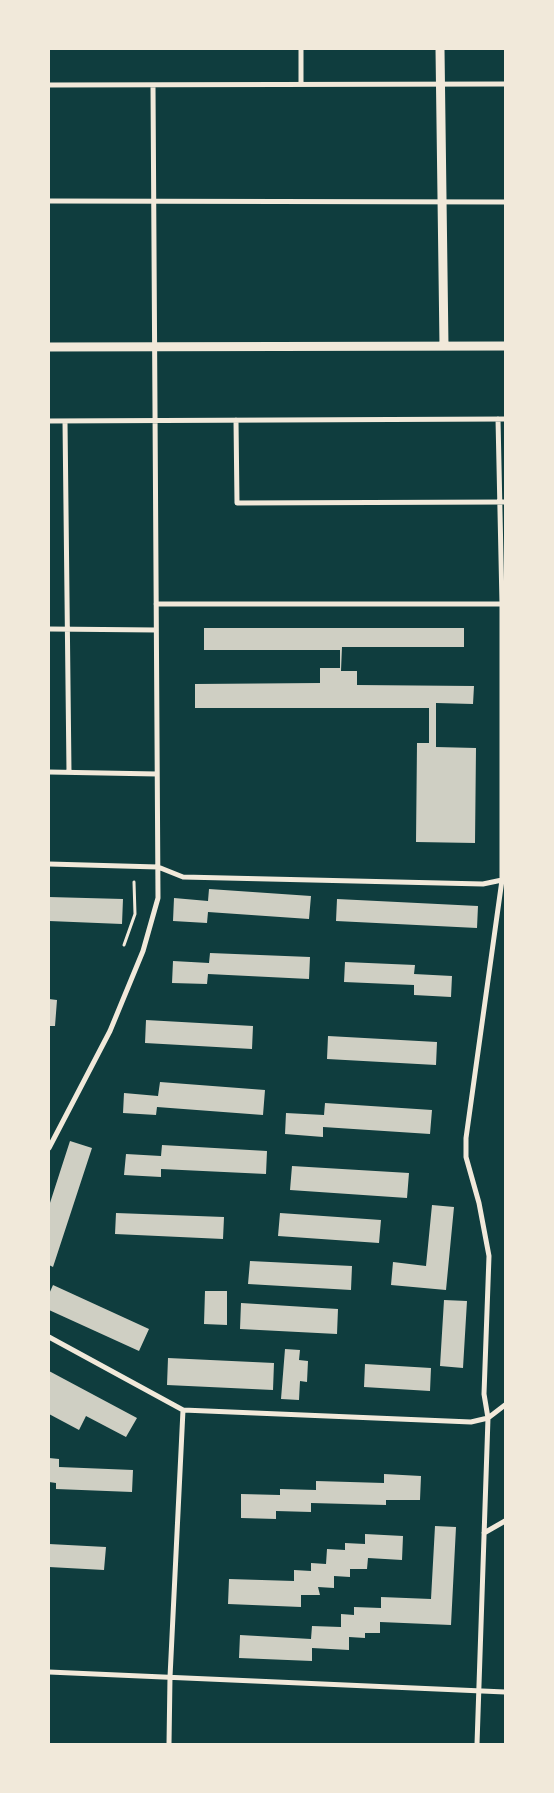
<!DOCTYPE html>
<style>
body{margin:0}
#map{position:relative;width:554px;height:1793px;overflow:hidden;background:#0f3d3e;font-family:"Source Serif 4",serif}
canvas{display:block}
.frame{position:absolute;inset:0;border:50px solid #f1e9da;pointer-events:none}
</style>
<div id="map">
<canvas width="554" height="1793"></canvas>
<div class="frame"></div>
</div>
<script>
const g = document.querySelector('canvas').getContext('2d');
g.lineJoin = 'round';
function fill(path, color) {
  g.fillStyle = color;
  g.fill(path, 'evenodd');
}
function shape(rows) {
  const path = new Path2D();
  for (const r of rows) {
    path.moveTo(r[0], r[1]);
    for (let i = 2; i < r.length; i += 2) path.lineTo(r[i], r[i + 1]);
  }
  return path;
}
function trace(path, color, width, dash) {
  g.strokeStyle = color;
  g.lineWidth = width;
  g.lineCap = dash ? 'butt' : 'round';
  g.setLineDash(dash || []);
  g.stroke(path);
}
const building = shape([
 [204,628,464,628,464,647,342,647,341,671,357,671,357,685,474,686,473,704,436,703,436,747,476,748,475,843,416,842,417,743,429,743,429,708,195,708,195,684,320,683,320,668,340,668,340,650,204,650],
 [209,889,311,896,309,919,208,912,207,923,173,921,174,898,208,901],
 [49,897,123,899,122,924,49,921],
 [337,899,478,906,477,928,336,921],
 [210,953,310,957,309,979,208,974,207,984,172,983,173,961,209,963],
 [345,962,415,965,414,974,452,976,451,997,414,995,414,985,344,982],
 [49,999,57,1000,55,1026,49,1026],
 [146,1020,253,1026,252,1049,145,1043],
 [328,1036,437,1042,436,1065,327,1059],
 [160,1082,265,1090,263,1115,157,1107,156,1115,123,1113,124,1093,158,1096],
 [325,1103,432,1110,430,1134,323,1127,323,1137,285,1134,286,1113,324,1115],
 [70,1141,92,1148,53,1267,49,1265,49,1206],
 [162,1145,267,1151,266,1174,161,1169,161,1177,124,1175,126,1154,161,1156],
 [292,1166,409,1173,407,1198,290,1190],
 [432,1205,454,1207,446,1290,391,1285,393,1262,426,1266],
 [116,1213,224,1217,223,1239,115,1234],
 [280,1213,381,1220,379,1243,278,1236],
 [250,1261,352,1266,351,1290,248,1284],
 [53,1285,149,1329,139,1351,49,1310,49,1294],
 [205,1291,227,1291,227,1325,204,1324],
 [444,1300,467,1301,463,1368,440,1366],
 [241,1303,338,1309,337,1334,240,1329],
 [285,1349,300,1350,299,1360,308,1361,307,1382,300,1381,299,1400,281,1399],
 [168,1358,274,1363,273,1390,167,1385],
 [365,1364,431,1368,430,1391,364,1387],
 [49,1371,137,1418,126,1437,86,1416,79,1430,49,1414],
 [49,1458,59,1459,59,1467,133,1470,132,1492,56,1489,56,1483,49,1482],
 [384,1474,421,1476,420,1500,386,1500,386,1505,311,1503,311,1512,276,1511,276,1519,241,1518,241,1494,280,1495,280,1489,316,1490,316,1481,384,1483],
 [435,1526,456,1527,451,1625,380,1622,380,1633,365,1633,365,1638,349,1637,349,1650,312,1648,312,1661,239,1658,240,1635,311,1639,312,1626,341,1627,341,1614,354,1615,354,1607,381,1608,381,1597,431,1599],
 [365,1534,403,1536,402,1560,368,1558,367,1569,350,1569,350,1577,334,1576,334,1588,318,1587,320,1595,301,1595,301,1607,228,1604,229,1579,294,1581,294,1570,311,1571,311,1563,326,1564,327,1549,345,1550,345,1543,365,1544],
 [49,1544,106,1547,104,1570,49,1567]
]);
const service = shape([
 [124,945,135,914,134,882]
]);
const minor = shape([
 [301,49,301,84],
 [49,85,505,84],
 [49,201,505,202],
 [236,420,237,503,505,502],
 [49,421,505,419],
 [65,421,69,772],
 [156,604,505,604],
 [49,629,156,630],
 [49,772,157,774],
 [49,864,158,867,183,877,483,884,502,880],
 [49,1148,110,1031,143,951,158,898,153,85],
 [49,1337,183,1410,471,1422,488,1418,505,1405],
 [484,1533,505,1521],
 [49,1672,505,1692],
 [169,1744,170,1677,183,1410],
 [477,1744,488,1418,484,1394,489,1256,479,1203,466,1157,466,1138,502,880,502,604,498,419]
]);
const tertiary = shape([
 [440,49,444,346],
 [49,347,505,346]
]);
fill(building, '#cfcfc3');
trace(service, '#f1e9da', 3);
trace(minor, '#f1e9da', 5);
trace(tertiary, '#f1e9da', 9);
</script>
